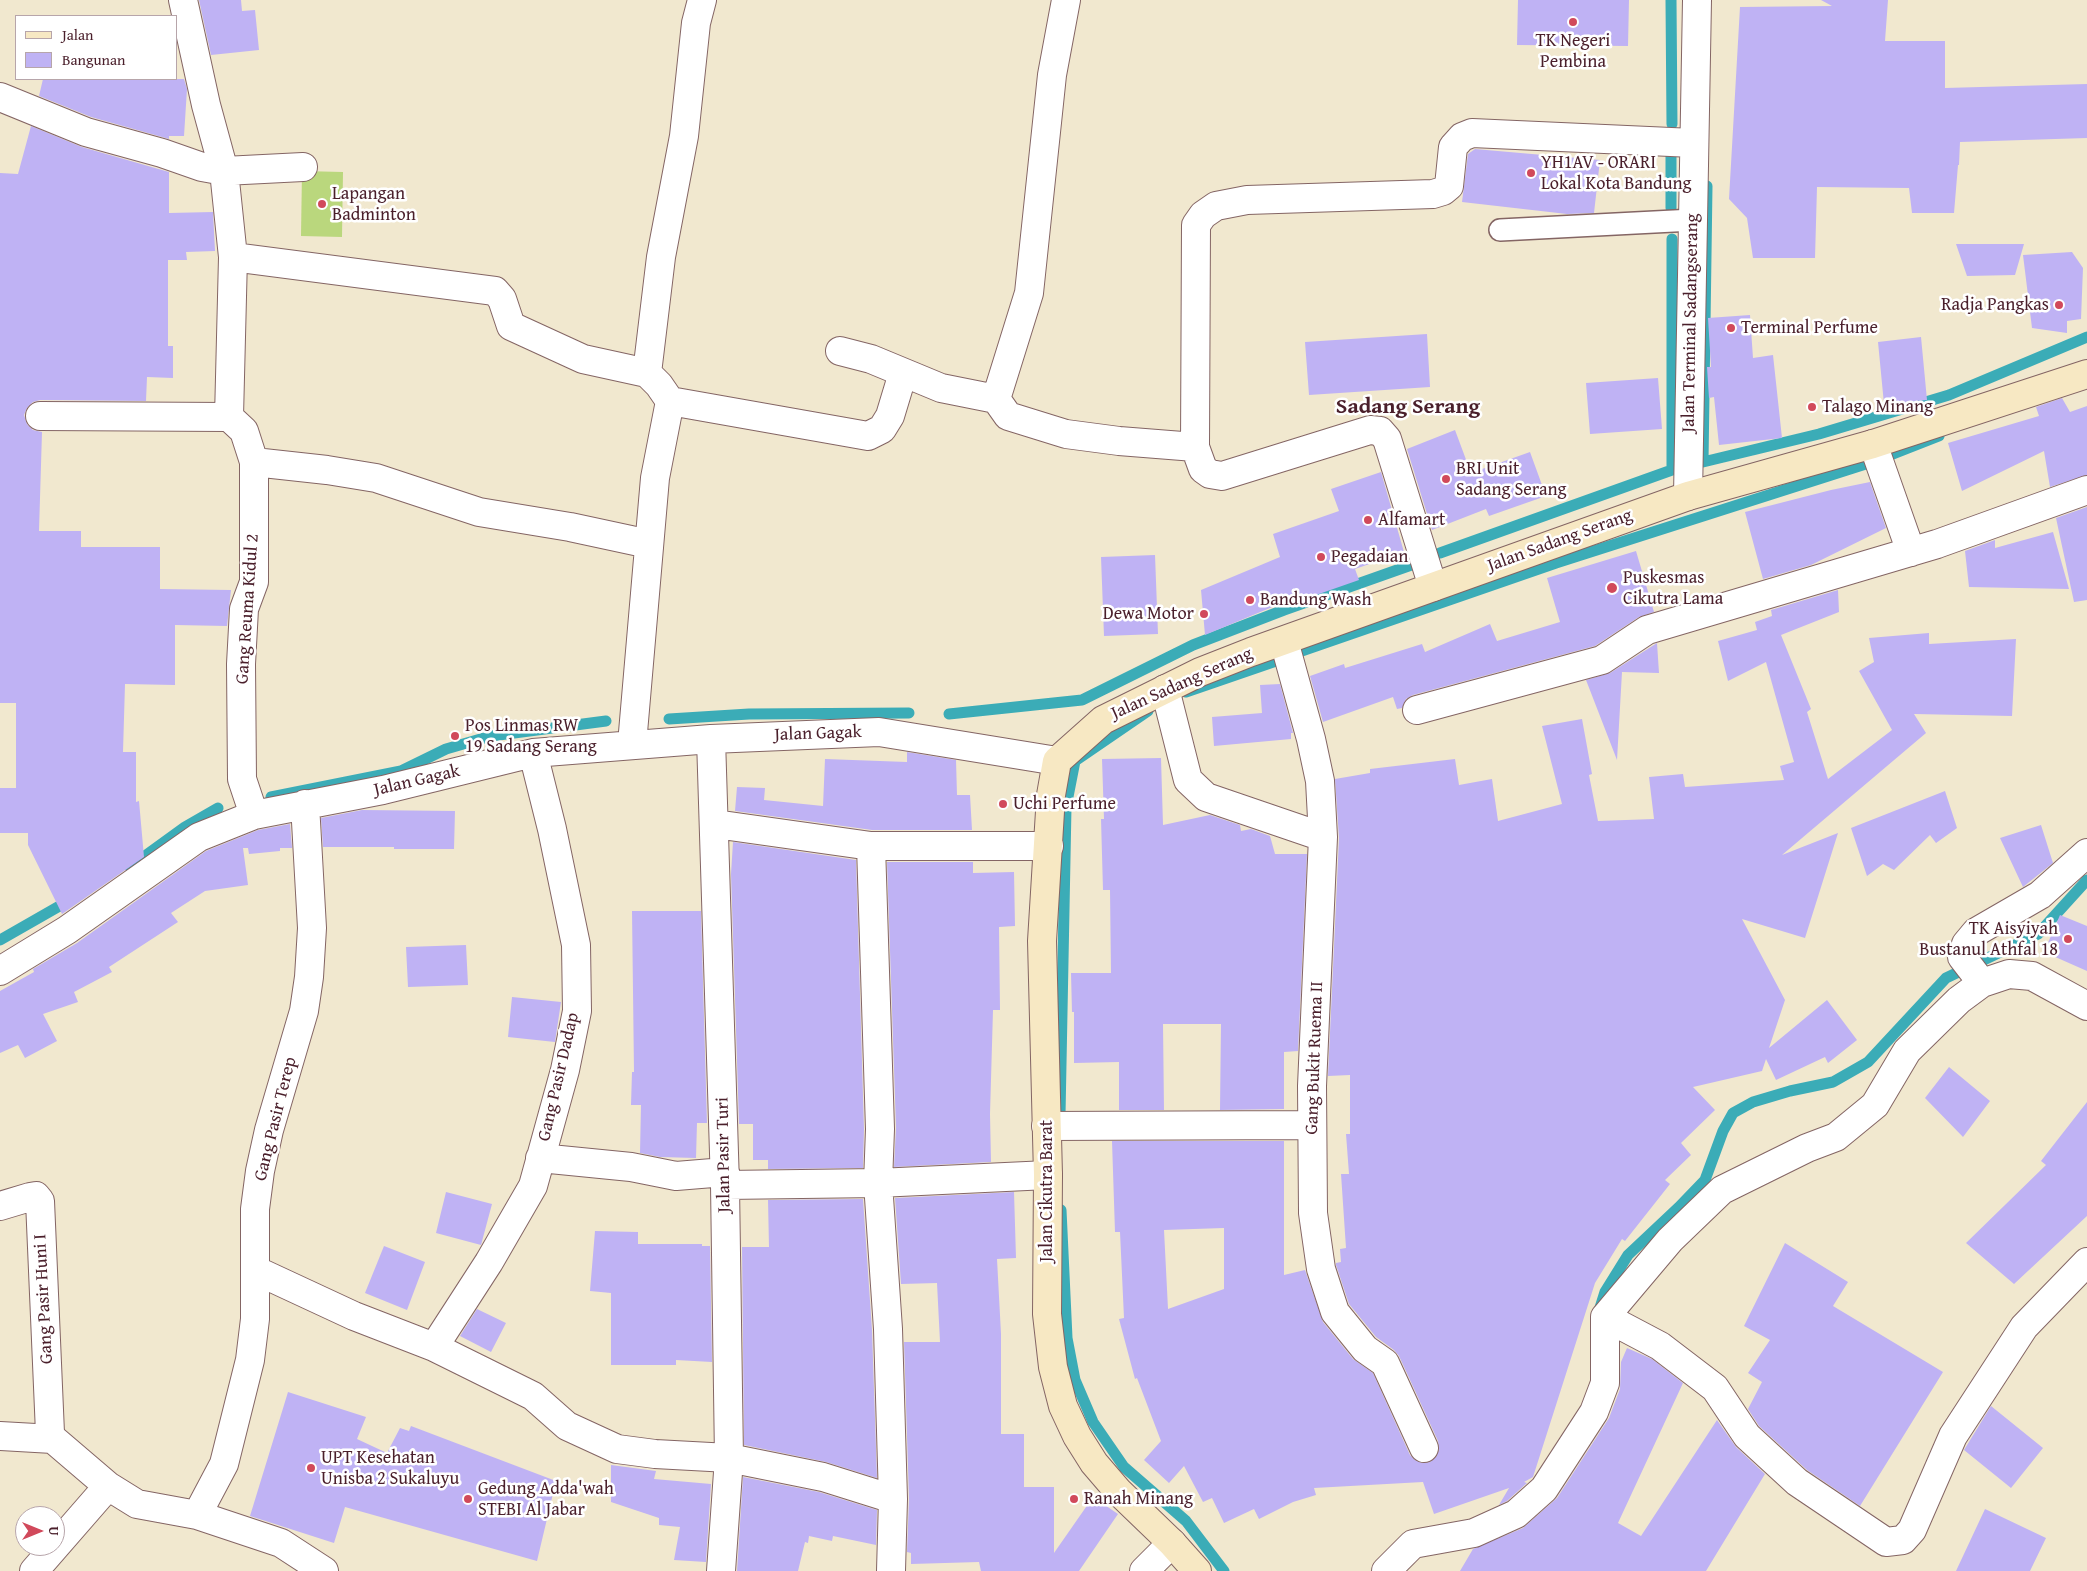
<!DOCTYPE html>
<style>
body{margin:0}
#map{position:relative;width:2087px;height:1571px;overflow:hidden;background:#f1e8cf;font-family:"Gentium Book Plus",serif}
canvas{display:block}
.legend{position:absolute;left:15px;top:15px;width:162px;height:65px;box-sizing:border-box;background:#fff;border:1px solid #b7a5aa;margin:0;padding:6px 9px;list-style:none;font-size:15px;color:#4a1f2b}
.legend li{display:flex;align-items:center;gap:10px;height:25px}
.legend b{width:25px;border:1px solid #b7a5aa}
.north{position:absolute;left:15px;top:1506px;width:50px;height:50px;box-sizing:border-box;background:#fff;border:1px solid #b7a5aa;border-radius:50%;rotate:90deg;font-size:14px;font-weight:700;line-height:20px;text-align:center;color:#4a1f2b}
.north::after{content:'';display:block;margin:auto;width:18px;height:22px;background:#d1495b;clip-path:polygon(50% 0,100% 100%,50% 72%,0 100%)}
</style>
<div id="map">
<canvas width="2087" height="1571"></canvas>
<ul class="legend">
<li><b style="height:6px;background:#f7e8c3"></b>Jalan</li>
<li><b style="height:14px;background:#bfb2f4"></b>Bangunan</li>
</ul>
<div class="north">U</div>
</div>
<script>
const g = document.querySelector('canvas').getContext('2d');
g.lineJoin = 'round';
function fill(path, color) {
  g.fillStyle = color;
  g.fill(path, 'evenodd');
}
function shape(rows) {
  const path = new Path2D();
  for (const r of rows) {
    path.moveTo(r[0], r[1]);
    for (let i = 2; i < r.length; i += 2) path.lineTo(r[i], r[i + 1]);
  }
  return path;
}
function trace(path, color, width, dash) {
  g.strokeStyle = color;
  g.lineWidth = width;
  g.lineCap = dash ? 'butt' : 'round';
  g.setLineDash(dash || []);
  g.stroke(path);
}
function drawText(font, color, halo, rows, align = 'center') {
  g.font = font + ' "Gentium Book Plus",serif';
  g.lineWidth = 5;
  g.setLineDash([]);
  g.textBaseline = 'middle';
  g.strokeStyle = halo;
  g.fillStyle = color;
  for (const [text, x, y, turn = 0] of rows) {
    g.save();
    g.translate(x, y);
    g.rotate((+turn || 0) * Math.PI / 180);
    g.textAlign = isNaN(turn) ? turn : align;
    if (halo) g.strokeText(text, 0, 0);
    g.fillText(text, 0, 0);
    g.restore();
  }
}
const green = shape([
 [302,171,343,172,342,237,301,236]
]);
const stream = shape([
 [1671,0,1672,124],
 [1671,154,1671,208],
 [1707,186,1703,462,1819,434,1949,395,2087,337],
 [1888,456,1939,436],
 [1440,553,1672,470,1672,239],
 [1293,654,1556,563,1872,462],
 [1186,692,1279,660],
 [949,714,1082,700,1193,645,1284,610,1417,563],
 [669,719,749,714,909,713],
 [271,797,401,771,446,749,491,736,606,721],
 [129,866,145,856,185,827,218,808],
 [0,940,70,900],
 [1060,1115,1066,807,1075,761,1148,711],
 [1061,1210,1067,1338,1075,1380,1093,1422,1124,1467,1186,1521,1224,1571],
 [1599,1311,1605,1292,1628,1255,1679,1207,1705,1180,1723,1131,1733,1113,1753,1102,1790,1091,1833,1082,1868,1062,1946,978,2038,934,2087,880]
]);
const building = shape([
 [199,0,241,0,242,11,255,10,259,50,211,55],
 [1518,0,1629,0,1628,46,1517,45],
 [1821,0,1888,0,1885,41,1945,41,1945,88,2087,84,2087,138,1960,142,1959,165,1958,165,1954,213,1912,213,1909,188,1817,187,1815,258,1753,258,1747,218,1729,199,1740,7,1832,6],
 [43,79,184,79,187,89,184,136,169,136,169,139,91,117,39,96],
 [31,126,82,147,169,172,169,213,213,212,215,251,186,252,187,260,168,260,168,346,173,346,173,378,147,377,146,401,40,400,33,402,27,408,24,415,27,424,33,430,42,432,39,531,81,531,81,547,160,547,160,589,231,590,227,626,175,625,175,685,125,684,123,752,136,752,136,802,139,801,144,857,62,914,28,845,28,833,0,833,0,788,16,788,16,703,0,703,0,173,18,174],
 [1475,149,1600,160,1594,213,1567,214,1462,202,1468,154],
 [1956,244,2024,244,2015,275,1967,276],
 [2072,252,2083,268,2081,319,2067,321,2067,333,2032,328,2023,255],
 [1750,315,1753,358,1773,355,1782,438,1719,445,1714,397,1709,398,1707,367,1711,367,1708,318],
 [1427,334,1430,387,1309,395,1305,342],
 [1921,337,1927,400,1884,404,1878,342],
 [1658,378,1662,429,1590,434,1586,383],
 [2062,398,2070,412,2087,406,2087,475,2050,487,2044,451,1962,491,1948,443,2039,416,2036,407],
 [1455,430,1471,473,1530,452,1546,496,1489,516,1486,509,1432,530,1407,449],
 [1381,472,1404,552,1355,569,1359,580,1296,602,1294,598,1205,635,1201,590,1280,557,1273,534,1339,511,1331,489],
 [1870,482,1886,528,1811,565,1763,579,1745,512,1831,490],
 [2087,507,2087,600,2074,602,2056,518],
 [2053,532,2069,589,1969,587,1965,551,1995,540,1995,548],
 [1636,551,1654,612,1639,617,1595,646,1413,695,1406,699,1402,708,1397,709,1393,697,1323,722,1310,676,1344,664,1345,668,1422,644,1425,652,1490,624,1497,641,1560,622,1547,578],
 [1155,555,1158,634,1104,636,1101,557],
 [1838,590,1839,612,1781,635,1811,709,1807,712,1828,779,1892,730,1859,671,1874,662,1869,638,1929,633,1929,644,2016,639,2012,716,1914,714,1926,733,1782,855,1838,833,1805,938,1742,919,1785,1000,1769,1048,1827,1000,1857,1040,1828,1063,1825,1057,1776,1080,1766,1059,1762,1071,1693,1087,1715,1110,1681,1143,1691,1155,1665,1180,1670,1184,1625,1241,1622,1239,1595,1283,1533,1477,1524,1482,1527,1483,1507,1501,1499,1505,1509,1488,1434,1514,1423,1482,1314,1488,1316,1495,1293,1502,1259,1519,1254,1509,1224,1523,1212,1498,1203,1502,1184,1466,1169,1483,1144,1460,1161,1441,1137,1378,1135,1379,1119,1319,1124,1318,1120,1232,1115,1232,1112,1141,1284,1141,1284,1275,1305,1270,1323,1322,1353,1359,1373,1373,1410,1455,1415,1460,1422,1463,1430,1462,1436,1457,1439,1450,1438,1441,1399,1356,1394,1350,1376,1337,1349,1304,1336,1265,1336,1263,1341,1262,1340,1249,1346,1248,1341,1174,1349,1174,1346,1134,1350,1134,1350,1075,1328,1076,1339,838,1335,779,1370,773,1370,769,1455,759,1459,785,1492,779,1498,821,1562,804,1542,726,1582,719,1592,774,1589,775,1598,821,1654,819,1649,777,1683,774,1685,787,1784,780,1780,766,1794,762,1766,662,1728,681,1718,641,1757,630,1755,622,1772,616,1771,610],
 [1224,1228,1224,1289,1168,1309,1164,1230],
 [1657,643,1659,673,1622,672,1617,760,1586,680,1610,673],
 [1280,684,1293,733,1291,733,1291,739,1214,746,1212,717,1262,713,1260,685],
 [907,752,956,760,957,795,970,795,972,830,872,830,735,811,737,787,765,788,764,800,823,806,825,759,907,762],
 [1161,758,1163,825,1210,815,1240,825,1241,831,1251,829,1270,836,1275,854,1307,854,1298,1051,1284,1052,1284,1109,1220,1110,1221,1024,1163,1024,1164,1110,1119,1110,1119,1062,1074,1063,1074,1012,1072,1012,1071,973,1111,973,1110,890,1103,890,1101,819,1104,819,1102,759],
 [1945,791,1957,828,1936,843,1930,835,1894,870,1883,864,1867,876,1851,828],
 [362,810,455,811,454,849,394,849,394,847,323,847,321,818],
 [290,824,292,848,280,848,280,851,249,854,248,848,243,848,248,885,205,891,171,913,178,922,109,967,112,972,74,992,78,1002,43,1014,57,1041,25,1058,18,1045,0,1053,0,991,34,972,33,969,77,943,206,851,258,830],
 [2041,825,2053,863,2023,887,2000,838],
 [733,842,856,860,864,1129,863,1168,768,1169,768,1160,753,1160,753,1124,739,1124,731,874],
 [887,862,973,862,973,873,1014,872,1015,926,999,927,1000,1010,993,1010,990,1114,991,1162,894,1167,896,1128],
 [632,911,701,911,707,1123,697,1123,696,1158,660,1157,640,1153,641,1105,631,1105,632,1072,634,1072],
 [2060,915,2087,926,2087,971,2044,952],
 [466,945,468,985,408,987,406,947],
 [512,997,561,1002,555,1042,508,1037],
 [1949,1067,1990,1101,1963,1137,1925,1098],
 [2087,1102,2087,1216,2014,1284,1966,1243,2046,1165,2041,1161],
 [446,1192,492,1204,481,1245,436,1233],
 [1014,1192,1016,1258,997,1259,1001,1334,1001,1434,1024,1434,1024,1487,1054,1487,1054,1553,1093,1497,1118,1514,1079,1571,981,1571,979,1562,911,1564,911,1553,907,1552,909,1499,904,1342,940,1342,937,1283,901,1284,895,1198],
 [863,1199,872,1330,877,1478,826,1462,744,1445,742,1247,769,1247,768,1200],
 [595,1231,638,1232,638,1244,702,1244,702,1246,710,1246,712,1362,676,1360,676,1365,611,1365,611,1293,590,1291],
 [1785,1243,1848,1282,1833,1306,1943,1372,1860,1506,1807,1470,1759,1426,1748,1409,1762,1382,1748,1373,1770,1340,1744,1326],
 [384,1246,425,1262,407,1310,365,1293],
 [477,1309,506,1323,491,1352,460,1336],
 [1627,1348,1652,1359,1683,1383,1618,1523,1641,1536,1717,1420,1736,1447,1765,1474,1706,1571,1460,1571,1473,1549,1523,1528,1557,1498,1609,1418,1620,1389,1621,1362],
 [288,1392,366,1417,357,1439,387,1453,400,1428,409,1431,411,1426,556,1481,537,1561,345,1507,334,1543,250,1516],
 [1991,1406,2043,1448,2011,1488,1964,1450],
 [611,1465,656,1471,654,1479,711,1484,706,1562,674,1560,680,1527,659,1525,659,1518,611,1502],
 [743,1477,819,1492,877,1510,876,1545,833,1536,832,1541,809,1536,808,1543,805,1542,798,1571,737,1571],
 [1985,1509,2046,1538,2030,1571,1956,1571]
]);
const lane = shape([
 [1500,230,1693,220]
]);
const street = shape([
 [183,0,206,105,224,171,233,257,229,417,244,431,254,462,254,582,244,609,241,664,242,779,254,815],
 [0,97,86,132,162,153,202,167,224,171,303,167],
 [233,257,495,291,502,299,511,326,583,359,647,373,659,385,670,401,655,478,632,744],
 [840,351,871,359,941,388,996,399,1008,416,1066,434,1119,441,1195,447],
 [647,373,661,257,684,136,696,23,702,0],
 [996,399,1029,293,1052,75,1066,0],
 [670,401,868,436,882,429,890,416,903,373],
 [40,416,229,417],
 [1873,444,1911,552],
 [254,462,327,470,376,478,479,512,570,527,649,544],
 [1688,496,1697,0],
 [1433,587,1387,439,1380,431,1370,430,1222,476,1210,474,1203,469,1195,447,1196,225,1203,215,1216,206,1247,200,1433,194,1443,191,1449,186,1453,147,1462,137,1472,133,1693,143],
 [1284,641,1311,739,1320,781,1323,837,1312,1086,1313,1213,1321,1269,1335,1312,1365,1349,1385,1363,1424,1448],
 [1165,689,1188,780,1206,797,1323,837],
 [1417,710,1602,660,1647,630,1937,544,2087,490],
 [711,739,725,1185,729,1458,721,1571],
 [715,824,871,846],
 [0,971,67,930,199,837,254,815,383,790,533,753,711,739,879,732,1057,761],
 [1982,983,1962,957,1966,944,1976,932,2040,895,2087,853],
 [1046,1126,1312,1125],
 [540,1158,631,1167,676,1176,725,1172],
 [725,1185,878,1183,1048,1175],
 [0,1206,30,1197,36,1196,40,1201,50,1433,53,1439],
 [255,1270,354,1316,434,1347,533,1396,567,1426,617,1449,655,1454,729,1458,823,1477,893,1499],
 [1605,1317,1660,1346,1715,1388,1747,1436,1797,1482,1886,1542,1903,1540,1912,1530,1953,1436,2024,1327,2087,1262],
 [1605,1317,1670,1240,1722,1190,1807,1148,1836,1137,1875,1105,1907,1051,1959,1000,1982,983,2009,974,2032,976,2087,1006],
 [434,1347,489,1262,533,1186,565,1070,577,1011,576,945,552,829,533,753],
 [0,1436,53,1439,108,1486,137,1504,197,1515,281,1543,324,1571],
 [197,1515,224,1464,250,1360,255,1319,255,1209,260,1171,269,1130,304,1011,309,977,312,928,305,804],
 [34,1571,108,1486],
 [891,1571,893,1499,888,1329,878,1183,880,1129,871,846,1049,846],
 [1144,1571,1172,1543],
 [1386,1571,1413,1544,1474,1533,1516,1514,1544,1489,1594,1412,1605,1383,1605,1317]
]);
const secondary = shape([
 [1197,1571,1172,1543,1118,1491,1094,1463,1077,1436,1063,1406,1053,1367,1047,1314,1048,1175,1042,941,1051,795,1057,761,1103,720,1200,672,1251,652,1688,496,1873,444,2087,374]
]);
const markers = [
 [1573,22,5,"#d1495b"],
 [1531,173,5,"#d1495b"],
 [322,204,5,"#d1495b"],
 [2059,305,5,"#d1495b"],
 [1731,328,5,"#d1495b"],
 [1812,407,5,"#d1495b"],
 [1446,479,5,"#d1495b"],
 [1368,520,5,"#d1495b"],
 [1321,557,5,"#d1495b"],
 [1612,588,6,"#d1495b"],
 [1250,600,5,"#d1495b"],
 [1204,614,5,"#d1495b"],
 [455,736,5,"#d1495b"],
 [1003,804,5,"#d1495b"],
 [2068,939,5,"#d1495b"],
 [311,1468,5,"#d1495b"],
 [468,1499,5,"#d1495b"],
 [1074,1499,5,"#d1495b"]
];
const poiNames = [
 ["TK Negeri",1573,41,"center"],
 ["Pembina",1573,62,"center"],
 ["YH1AV - ORARI",1541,163],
 ["Lokal Kota Bandung",1541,184],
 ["Lapangan",332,194],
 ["Badminton",332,215],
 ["Radja Pangkas",2049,305,"right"],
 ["Terminal Perfume",1741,328],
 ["Talago Minang",1822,407],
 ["BRI Unit",1456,469],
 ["Sadang Serang",1456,490],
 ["Alfamart",1378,520],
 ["Pegadaian",1331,557],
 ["Puskesmas",1623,578],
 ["Cikutra Lama",1623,599],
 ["Bandung Wash",1260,600],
 ["Dewa Motor",1194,614,"right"],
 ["Pos Linmas RW",465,726],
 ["19 Sadang Serang",465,747],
 ["Uchi Perfume",1013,804],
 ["TK Aisyiyah",2058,929,"right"],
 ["Bustanul Athfal 18",2058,950,"right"],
 ["UPT Kesehatan",321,1458],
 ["Unisba 2 Sukaluyu",321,1479],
 ["Gedung Adda'wah",478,1489],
 ["STEBI Al Jabar",478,1510],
 ["Ranah Minang",1084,1499]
];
const streetNames = [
 ["Jalan Terminal Sadangserang",1691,323,-89],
 ["Jalan Sadang Serang",1560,541,-20],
 ["Gang Reuma Kidul 2",248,609,-86],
 ["Jalan Sadang Serang",1182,684,-24],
 ["Jalan Gagak",818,734,-2],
 ["Jalan Gagak",417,781,-13],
 ["Gang Bukit Ruema II",1315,1058,-88],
 ["Gang Pasir Dadap",559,1077,-77],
 ["Gang Pasir Terep",276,1119,-76],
 ["Jalan Pasir Turi",724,1155,-91],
 ["Jalan Cikutra Barat",1047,1191,-90],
 ["Gang Pasir Huni I",44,1299,-93]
];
const districtNames = [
 ["Sadang Serang",1408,407]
];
fill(green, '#bad77d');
trace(stream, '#3bacb7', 11);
fill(building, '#bfb2f4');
trace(lane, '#846564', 24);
trace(street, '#846564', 30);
trace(secondary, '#846564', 30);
trace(lane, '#fff', 21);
trace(street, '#fff', 28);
trace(secondary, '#f7e8c3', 28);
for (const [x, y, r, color] of markers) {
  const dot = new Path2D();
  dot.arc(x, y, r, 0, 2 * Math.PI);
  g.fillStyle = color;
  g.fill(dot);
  trace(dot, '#fff', 2);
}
drawText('18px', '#4a1f2b', '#fff', poiNames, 'left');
drawText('18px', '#4a1f2b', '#fff', streetNames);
drawText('bold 22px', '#4a1f2b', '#fff', districtNames);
</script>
